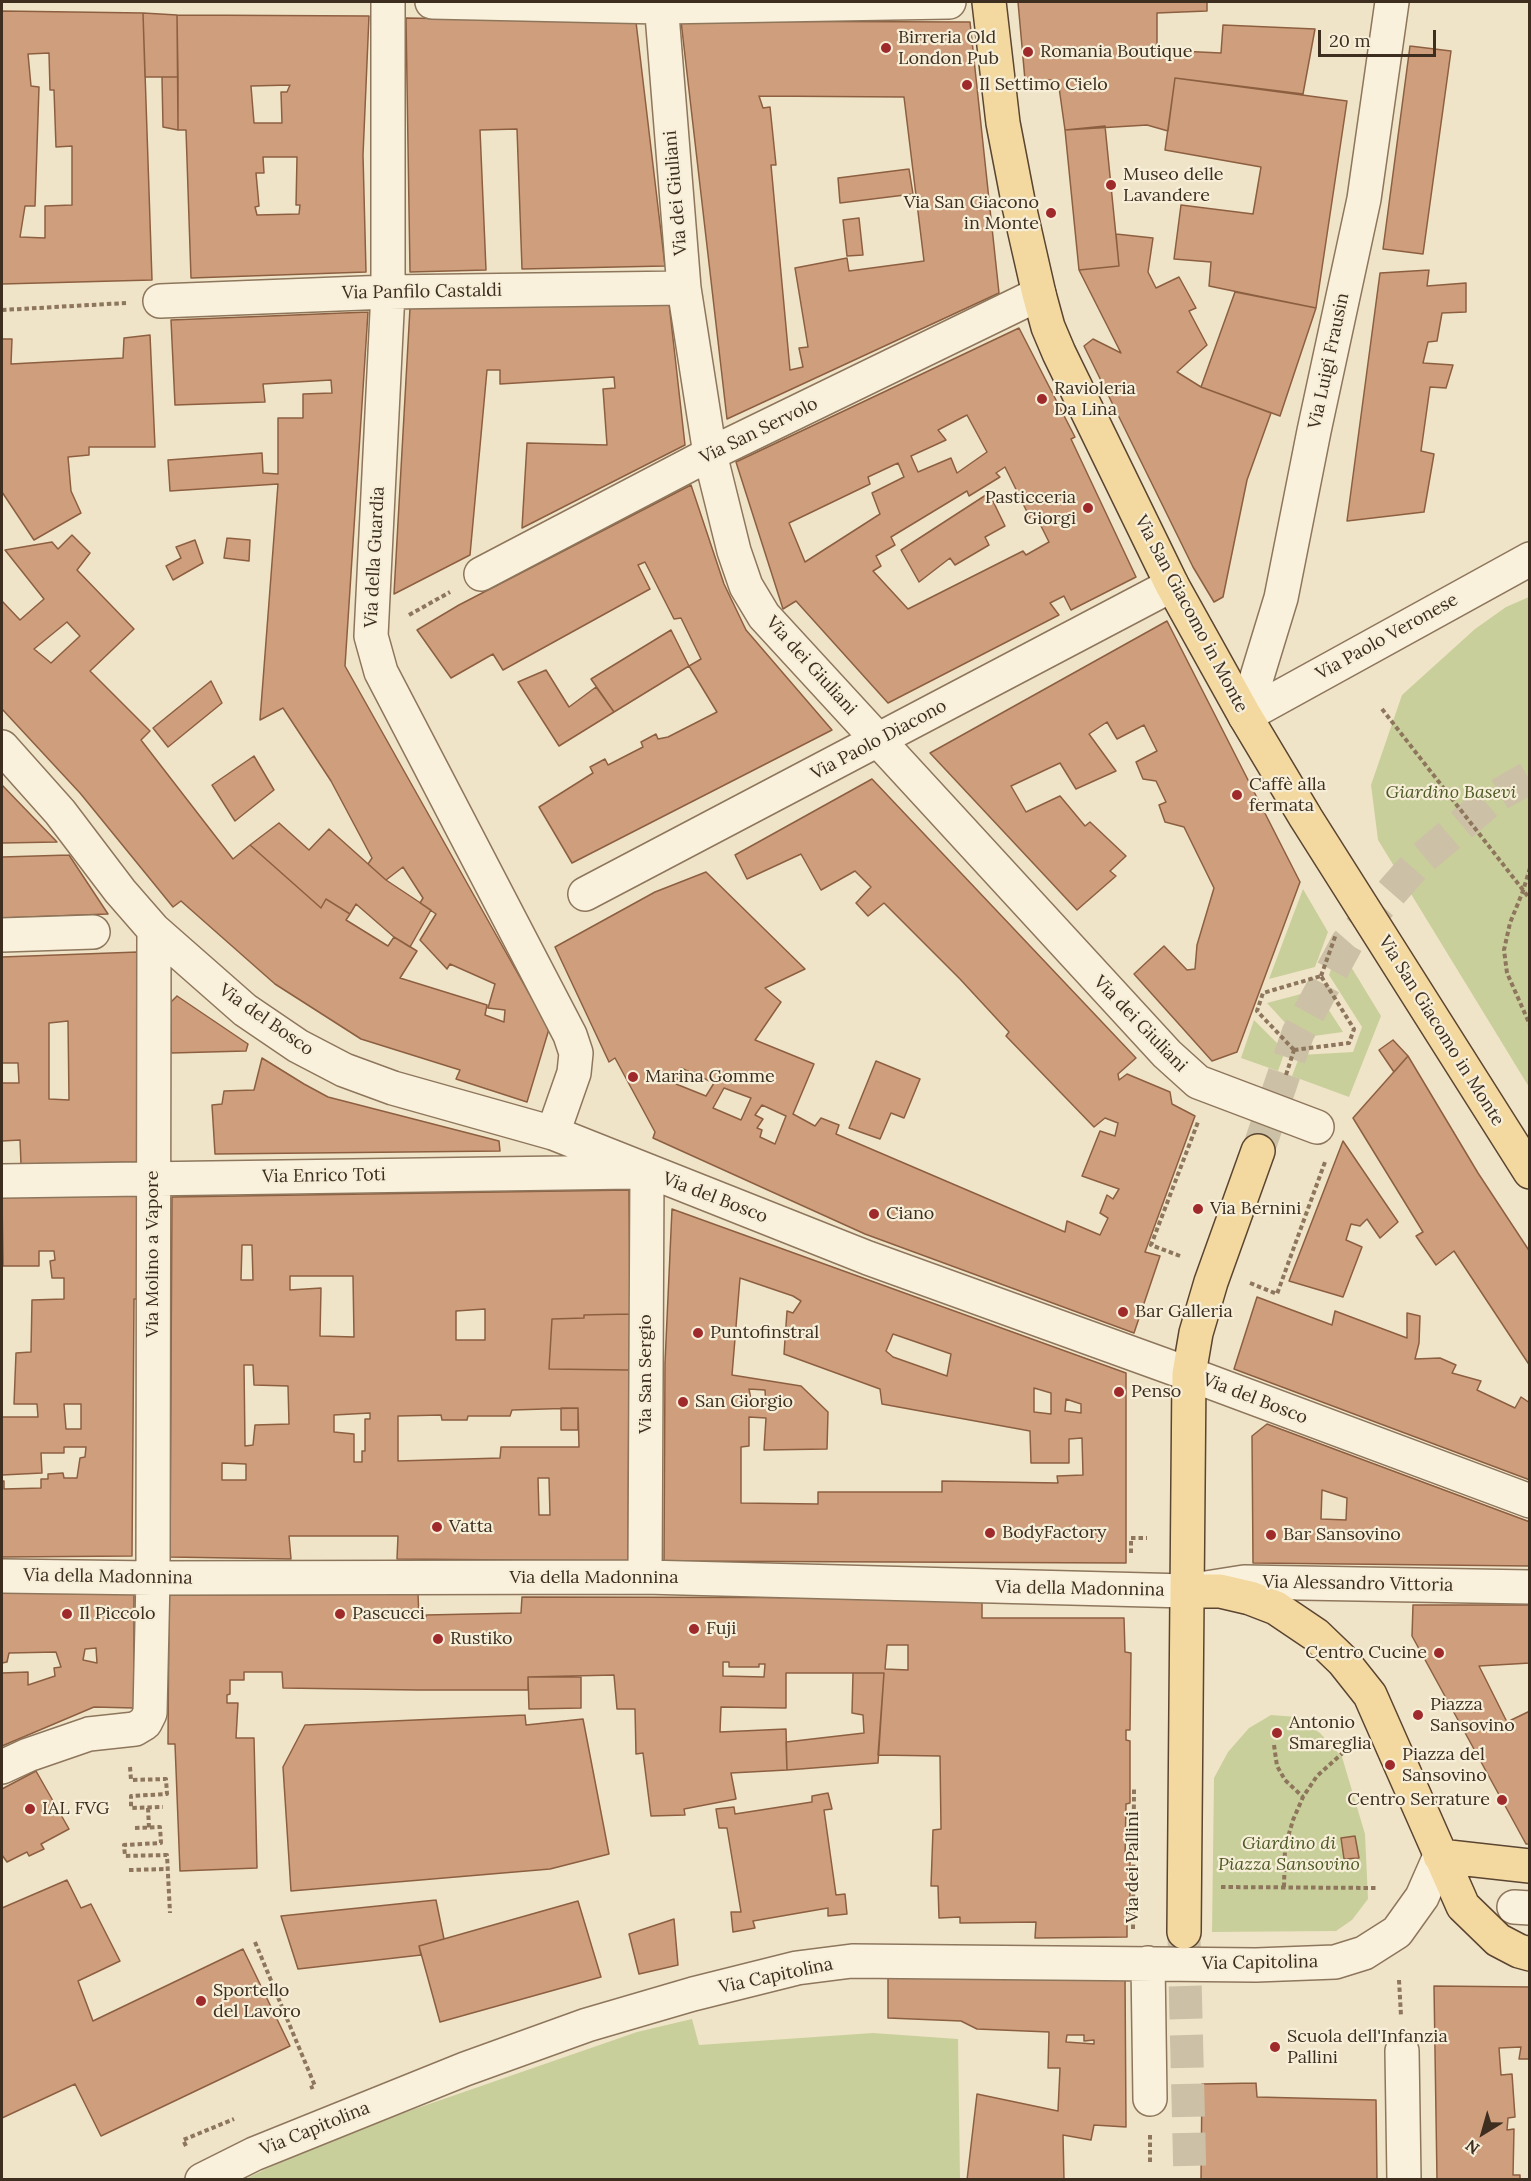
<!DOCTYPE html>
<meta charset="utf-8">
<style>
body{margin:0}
#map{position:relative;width:1531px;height:2181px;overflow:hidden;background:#f0e4c8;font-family:Lora,serif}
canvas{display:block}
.frame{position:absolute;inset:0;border:3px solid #3d2e20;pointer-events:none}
.north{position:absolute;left:1453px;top:2103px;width:60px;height:60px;-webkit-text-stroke:4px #f7eed8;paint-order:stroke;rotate:217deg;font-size:16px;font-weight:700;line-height:24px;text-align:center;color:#3d2e20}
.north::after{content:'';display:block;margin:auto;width:21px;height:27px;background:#3d2e20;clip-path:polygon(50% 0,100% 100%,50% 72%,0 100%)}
.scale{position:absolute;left:1318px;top:30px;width:118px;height:27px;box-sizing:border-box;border:3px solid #3d2e20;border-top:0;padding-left:8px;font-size:18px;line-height:21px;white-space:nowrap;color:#3d2e20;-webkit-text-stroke:4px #f7eed8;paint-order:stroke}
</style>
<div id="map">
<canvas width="1531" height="2181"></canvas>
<div class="frame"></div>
<div class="north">N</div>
<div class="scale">20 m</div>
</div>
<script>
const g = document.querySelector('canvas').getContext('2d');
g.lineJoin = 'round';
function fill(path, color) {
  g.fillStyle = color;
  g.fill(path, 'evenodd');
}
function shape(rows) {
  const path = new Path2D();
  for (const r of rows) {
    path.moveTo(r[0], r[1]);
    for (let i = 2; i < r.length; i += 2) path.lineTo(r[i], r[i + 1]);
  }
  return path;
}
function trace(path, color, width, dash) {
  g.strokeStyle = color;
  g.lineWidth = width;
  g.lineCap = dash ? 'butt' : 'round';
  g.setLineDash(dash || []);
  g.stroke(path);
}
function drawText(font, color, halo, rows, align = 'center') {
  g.font = font + ' Lora,serif';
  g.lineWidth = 4.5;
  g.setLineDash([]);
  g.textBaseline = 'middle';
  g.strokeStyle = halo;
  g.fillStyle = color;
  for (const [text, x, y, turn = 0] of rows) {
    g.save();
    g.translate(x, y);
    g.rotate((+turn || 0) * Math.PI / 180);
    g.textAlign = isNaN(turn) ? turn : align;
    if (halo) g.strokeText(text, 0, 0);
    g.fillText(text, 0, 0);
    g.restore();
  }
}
const green = shape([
 [1529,597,1529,1087,1378,840,1371,785,1402,695,1475,629,1506,607],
 [1303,889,1328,932,1315,967,1269,979],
 [1339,947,1381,1016,1349,1097,1292,1076,1300,1055,1353,1052,1362,1027,1329,975],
 [1316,990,1343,1032,1299,1038,1267,1003],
 [1254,1020,1285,1051,1278,1071,1241,1058],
 [1271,1715,1297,1717,1320,1733,1342,1757,1365,1834,1368,1899,1352,1920,1336,1931,1212,1932,1214,1778,1228,1752,1249,1728],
 [692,2019,699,2045,873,2033,958,2039,960,2179,243,2180,331,2138,637,2032]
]);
const building = shape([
 [1018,2,1207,2,1207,11,1157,13,1157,50,1221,53,1223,25,1315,29,1303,94,1175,78,1168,131,1147,125,1065,130,1058,80,1025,80,1018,2],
 [2,11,143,13,152,280,2,284,2,11],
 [49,53,50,90,54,90,56,147,72,146,72,205,45,206,45,238,20,237,25,206,35,206,39,87,31,86,28,54,49,53],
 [143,13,177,15,178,77,145,77,143,13],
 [177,15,369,16,363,155,366,272,191,278,186,130,178,130,177,15],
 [290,85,287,92,281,92,282,123,254,123,251,86,290,85],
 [263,157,297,157,296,205,300,205,299,214,257,215,255,207,259,206,256,173,264,173,263,157],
 [406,18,636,22,665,266,522,269,517,129,480,130,486,270,410,272,406,18],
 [681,21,970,22,999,293,727,419,681,21],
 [759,96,904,97,924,261,849,271,847,258,795,268,808,347,799,348,803,367,790,370,771,165,776,165,770,107,763,108,759,96],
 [1410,46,1451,51,1423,254,1383,249,1410,46],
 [162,77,178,77,178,130,163,127,162,77],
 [1175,78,1347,101,1316,308,1209,286,1211,262,1174,259,1181,205,1253,214,1261,167,1165,150,1175,78],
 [1105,126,1119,266,1079,270,1065,130,1105,126],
 [909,169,913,194,840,203,838,178,909,169],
 [859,218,863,255,847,256,843,220,859,218],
 [1116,234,1153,238,1148,272,1156,288,1179,277,1196,308,1189,311,1207,345,1177,372,1201,387,1271,413,1247,480,1223,597,1214,602,1193,567,1084,346,1093,339,1121,353,1079,270,1119,266,1116,234],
 [1429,270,1427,286,1466,283,1466,312,1442,313,1437,341,1428,342,1423,363,1453,365,1446,388,1430,387,1421,451,1434,454,1424,512,1347,521,1380,273,1429,270],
 [1235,292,1316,308,1280,416,1201,387,1235,292],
 [669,303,685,445,522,528,527,443,607,445,603,389,615,388,614,377,500,384,500,370,487,370,470,555,394,594,410,308,669,303],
 [368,312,345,666,549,1029,527,1102,456,1079,460,1070,361,1039,275,984,181,901,173,907,80,793,2,709,2,601,20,620,44,599,5,550,52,542,58,549,72,535,90,553,77,570,134,629,90,671,150,731,141,740,233,859,250,845,321,908,326,899,350,914,346,920,388,946,394,937,417,951,400,978,487,1005,485,1015,504,1022,505,1010,488,1008,495,984,450,964,447,969,420,940,436,914,420,903,423,898,403,867,386,880,368,864,372,858,331,781,283,708,260,720,278,484,170,491,168,460,262,453,263,473,278,474,278,418,303,418,303,394,332,393,331,380,263,384,265,402,175,405,171,320,368,312],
 [67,622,80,636,51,663,34,649,67,622],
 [1019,328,1075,437,1071,439,1136,577,1071,610,1064,596,1050,603,1059,615,888,703,796,601,783,609,736,462,1019,328],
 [967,415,987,452,957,473,951,458,918,472,911,456,946,440,938,430,967,415],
 [898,463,904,477,872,493,880,514,805,562,789,523,870,484,868,477,898,463],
 [1005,467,1030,518,1036,516,1049,542,1026,555,1023,551,908,609,873,571,881,566,876,556,895,545,891,537,967,491,969,496,1000,477,996,473,1005,467],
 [150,335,155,447,89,447,89,455,68,457,71,491,81,513,34,540,2,492,2,339,12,339,11,364,123,358,124,338,150,335],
 [691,485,724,584,746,630,832,730,572,863,539,807,593,773,590,767,605,759,608,765,643,747,641,742,656,734,658,739,668,737,717,712,689,666,701,659,681,618,674,619,645,562,638,565,650,589,503,670,493,654,451,678,417,630,459,605,691,485],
 [989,493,1005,526,985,537,989,545,955,565,950,558,919,582,901,550,989,493],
 [227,538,250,540,249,561,224,558,227,538],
 [195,540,203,563,173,580,166,566,181,558,176,547,195,540],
 [1167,621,1300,882,1237,1052,1212,1061,1134,974,1164,946,1187,970,1195,969,1197,945,1214,888,1184,827,1165,822,1159,805,1166,802,1156,781,1143,779,1136,762,1157,751,1144,725,1117,739,1107,722,1089,734,1116,771,1076,789,1060,763,1011,786,1026,812,1060,796,1085,826,1090,822,1126,856,1110,871,1116,876,1077,910,930,753,1167,621],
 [671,630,689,666,614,712,591,679,671,630],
 [546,670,569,707,596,687,614,712,559,746,518,682,546,670],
 [211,681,222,703,168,747,153,728,211,681],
 [254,756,274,790,235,821,212,785,254,756],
 [872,779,1136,1058,1118,1074,1119,1080,1127,1074,1170,1092,1172,1104,1195,1116,1145,1252,1160,1256,1134,1333,865,1234,653,1138,655,1132,615,1058,609,1062,555,947,655,892,706,872,805,969,765,988,781,1002,755,1040,814,1064,793,1114,815,1126,821,1118,839,1125,836,1134,1065,1232,1067,1221,1100,1235,1108,1218,1100,1213,1107,1195,1113,1199,1119,1189,1082,1176,1100,1131,1115,1136,1118,1123,1105,1118,1094,1127,1006,1036,1009,1032,960,979,884,903,868,916,856,903,871,887,855,871,821,890,801,854,747,879,735,855,872,779],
 [681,1068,714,1083,706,1096,676,1084,681,1068],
 [724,1088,751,1098,741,1120,713,1108,724,1088],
 [762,1105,786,1116,775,1144,760,1137,762,1130,757,1128,763,1119,755,1115,762,1105],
 [2,785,57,842,2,843,2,785],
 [279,823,309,850,329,829,386,880,431,910,410,947,394,937,356,904,350,914,326,899,321,908,250,845,279,823],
 [69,855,108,914,2,918,2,857,69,855],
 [138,952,138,1162,21,1164,20,1140,2,1141,2,1083,19,1083,18,1063,2,1063,2,957,138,952],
 [68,1021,69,1100,49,1099,49,1023,68,1021],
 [177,996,248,1044,246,1051,171,1053,171,1002,177,996],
 [1393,1040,1408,1056,1394,1072,1379,1050,1393,1040],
 [1408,1056,1478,1173,1530,1252,1530,1366,1454,1251,1436,1265,1416,1236,1423,1232,1353,1118,1408,1056],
 [262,1058,304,1084,328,1097,499,1141,500,1151,215,1154,212,1105,222,1104,224,1091,254,1090,262,1058],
 [876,1061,920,1079,904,1118,891,1113,880,1139,849,1128,876,1061],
 [1343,1141,1398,1222,1380,1238,1367,1219,1360,1226,1351,1224,1346,1240,1362,1247,1343,1297,1289,1281,1343,1141],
 [629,1190,630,1314,584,1315,584,1318,552,1319,549,1369,629,1370,628,1561,397,1559,398,1536,289,1536,291,1559,170,1557,172,1197,629,1190],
 [242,1245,252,1245,253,1280,241,1280,242,1245],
 [290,1276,353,1276,354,1337,320,1336,321,1288,290,1290,290,1276],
 [485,1309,485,1340,456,1340,456,1311,485,1309],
 [244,1365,253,1365,254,1385,288,1386,289,1424,255,1425,253,1445,245,1446,244,1365],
 [578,1408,579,1447,501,1447,500,1458,398,1461,398,1416,441,1415,442,1420,467,1420,468,1416,510,1416,512,1410,578,1408],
 [370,1413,370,1419,365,1419,365,1451,362,1451,362,1462,354,1462,354,1434,334,1432,334,1415,370,1413],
 [222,1463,246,1464,246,1480,222,1480,222,1463],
 [538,1478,549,1478,550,1515,539,1515,538,1478],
 [137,1192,137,1299,134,1299,132,1556,2,1557,2,1481,4,1481,4,1489,41,1488,41,1479,48,1479,48,1474,63,1473,64,1478,77,1478,80,1458,85,1457,86,1447,64,1447,64,1453,41,1453,42,1473,2,1475,2,1417,38,1417,37,1404,14,1404,16,1353,31,1352,32,1300,64,1299,64,1278,52,1278,50,1261,55,1260,54,1251,39,1251,39,1266,3,1266,2,1196,137,1192],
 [64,1404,81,1404,81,1429,66,1429,64,1404],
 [672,1209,1126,1373,1126,1563,664,1561,665,1363,672,1209],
 [740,1278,793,1296,801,1301,793,1313,787,1311,784,1354,880,1389,882,1404,1030,1431,1031,1463,1069,1463,1069,1439,1082,1438,1083,1475,1057,1476,1058,1483,942,1481,942,1492,818,1492,818,1504,741,1503,741,1447,749,1446,749,1417,766,1418,764,1450,827,1449,828,1412,801,1386,732,1375,740,1278],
 [893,1334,951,1354,947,1376,893,1357,886,1351,893,1334],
 [1034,1388,1051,1393,1051,1414,1034,1412,1034,1388],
 [749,1389,765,1390,766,1405,752,1405,749,1389],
 [1066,1399,1081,1404,1081,1413,1065,1411,1066,1399],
 [1257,1297,1332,1325,1335,1311,1407,1338,1407,1313,1420,1316,1419,1343,1415,1359,1440,1358,1456,1365,1452,1373,1481,1381,1477,1390,1515,1408,1521,1397,1530,1403,1530,1480,1234,1369,1257,1297],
 [630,1314,629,1370,549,1369,552,1319,584,1318,584,1315,630,1314],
 [561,1408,578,1408,578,1430,561,1430,561,1408],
 [1267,1424,1530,1522,1530,1566,1253,1563,1252,1436,1267,1424],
 [1322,1490,1347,1498,1346,1520,1321,1519,1322,1490],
 [2,1593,134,1594,134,1708,94,1707,2,1746,2,1673,28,1672,28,1685,55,1676,54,1668,61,1667,56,1652,9,1653,7,1662,2,1663,2,1593],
 [96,1648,97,1663,83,1660,85,1649,96,1648],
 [418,1594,419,1618,426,1619,426,1615,521,1613,522,1597,982,1598,982,1618,1124,1618,1125,1652,1131,1653,1130,1730,1126,1730,1126,1740,1130,1741,1130,1803,1126,1804,1125,1859,1130,1859,1130,1917,1127,1918,1127,1937,1035,1938,1036,1922,960,1923,960,1917,939,1918,938,1886,931,1886,933,1830,941,1829,940,1756,878,1755,884,1673,786,1673,786,1708,721,1707,720,1732,786,1729,787,1770,731,1773,736,1799,684,1809,685,1815,651,1816,643,1753,636,1754,635,1709,617,1709,614,1675,528,1677,528,1690,418,1690,283,1688,282,1672,244,1672,244,1680,230,1680,230,1694,227,1695,227,1703,238,1703,236,1738,254,1738,257,1868,180,1871,175,1744,168,1744,169,1595,418,1594],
 [887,1645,908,1645,908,1670,885,1669,887,1645],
 [723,1662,729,1662,729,1667,759,1667,759,1664,765,1664,764,1677,723,1676,723,1662],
 [1413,1605,1530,1605,1530,1663,1479,1666,1507,1722,1530,1711,1530,1844,1526,1844,1412,1636,1413,1605],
 [853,1673,884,1673,878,1763,787,1770,786,1742,864,1733,863,1715,852,1713,853,1673],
 [528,1677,581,1677,581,1708,529,1709,528,1677],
 [525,1715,526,1725,583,1719,609,1854,550,1869,291,1891,283,1767,305,1725,525,1715],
 [36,1771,69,1829,41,1844,44,1849,29,1856,27,1852,7,1862,2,1855,2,1789,36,1771],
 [828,1793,832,1809,824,1810,836,1895,845,1894,847,1914,828,1916,828,1908,753,1921,755,1928,733,1932,731,1912,741,1912,727,1828,719,1828,716,1809,734,1807,735,1814,812,1802,812,1796,828,1793],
 [1355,1836,1359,1858,1344,1859,1341,1838,1355,1836],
 [67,1880,81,1908,91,1904,120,1961,78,1981,93,2021,243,1949,290,2046,101,2136,75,2084,2,2118,2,1908,67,1880],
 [436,1900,444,1939,419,1946,421,1955,298,1969,281,1916,436,1900],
 [578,1901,601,1977,440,2022,419,1946,578,1901],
 [674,1919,678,1965,639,1974,629,1934,674,1919],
 [888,1974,1125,1976,1126,2127,1094,2125,1091,2140,1063,2135,1064,2180,967,2180,977,2094,1058,2111,1060,2068,1048,2068,1049,2032,977,2029,961,2021,888,2018,888,1974],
 [1067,2035,1084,2035,1084,2041,1094,2040,1094,2044,1066,2042,1067,2035],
 [1434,1986,1530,1987,1530,2059,1519,2059,1521,2047,1499,2048,1501,2075,1512,2074,1515,2117,1508,2118,1507,2130,1514,2129,1513,2175,1520,2175,1520,2180,1437,2180,1434,1986],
 [1256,2083,1257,2097,1376,2100,1377,2180,1201,2180,1202,2084,1256,2083]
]);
const majorTunnel = shape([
 [1258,1151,1298,1033,1347,943,1419,861,1493,798,1530,777],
 [1184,1937,1190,2180]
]);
const path = shape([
 [2,310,126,303],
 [409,615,450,592],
 [1382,709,1530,899],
 [1530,868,1523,891,1510,923,1504,950,1507,973,1530,1025],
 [1321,976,1336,934],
 [1294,1050,1257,1011,1263,993,1321,976],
 [1294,1050,1349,1043,1354,1029,1321,976],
 [1286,1075,1294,1050],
 [1180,1256,1151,1245,1198,1122],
 [1250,1283,1277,1294,1325,1162],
 [1131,1553,1131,1538,1147,1538],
 [1274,1745,1277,1766,1285,1780,1303,1797],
 [130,1767,131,1780,166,1779,167,1794,131,1796,131,1808,163,1807],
 [148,1808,149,1828],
 [135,1828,160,1827,161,1843,124,1845,125,1856,167,1855,170,1913],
 [129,1870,168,1869],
 [1221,1887,1377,1888],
 [1284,1887,1285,1847,1293,1820,1303,1797,1317,1776,1347,1749],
 [1133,1929,1134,1788],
 [255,1942,315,2086,310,2088],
 [1399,1980,1401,2016],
 [186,2146,183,2140,234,2119],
 [1150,2162,1150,2135]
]);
const minor = shape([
 [388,2,388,292,371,636,381,672,570,1035,576,1053,574,1073,553,1133],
 [432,2,661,7,949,2],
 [661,2,684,288,710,454,734,551,746,586,764,616,1167,1054,1198,1082,1317,1127],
 [160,301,388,292,684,288],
 [481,574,710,454,1039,294],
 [1245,716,1281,598,1314,431,1364,199,1392,2],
 [1245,716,1530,559],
 [2,747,60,812,120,891,154,930,245,1010,298,1046,344,1070,393,1088,553,1133,868,1258,1189,1374,1530,1501],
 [585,894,1172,585],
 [2,935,93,932],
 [2,1181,633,1172],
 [2,1576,153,1578,645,1577,1187,1591,1244,1582,1530,1587],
 [645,1577,647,1172],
 [2,1767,28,1755,89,1734,135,1729,145,1723,150,1713,153,1578,154,930],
 [1514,1907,1530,1908],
 [1148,1963,1150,2099],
 [1402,2051,1404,2180],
 [202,2180,254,2154,465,2069,587,2025,693,1994,797,1968,852,1961,1256,1965,1335,1962,1364,1953,1397,1932,1422,1897,1440,1856]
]);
const major = shape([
 [989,2,1003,123,1019,206,1039,294,1048,327,1059,353,1172,585,1245,716,1306,818,1530,1172],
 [1187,1591,1220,1591,1250,1598,1276,1608,1316,1635,1343,1661,1370,1695,1463,1906,1498,1940,1519,1951,1530,1954],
 [1440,1856,1530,1866],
 [1184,1932,1189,1374,1196,1333,1211,1282,1258,1151]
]);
const markers = [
 [886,48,6,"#9e2a2b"],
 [1028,52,6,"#9e2a2b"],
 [967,85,6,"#9e2a2b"],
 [1111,185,6,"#9e2a2b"],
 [1051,213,6,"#9e2a2b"],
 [1042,399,6,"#9e2a2b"],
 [1088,508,6,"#9e2a2b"],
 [1237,795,6,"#9e2a2b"],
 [633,1077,6,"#9e2a2b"],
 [1198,1209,6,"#9e2a2b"],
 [874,1214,6,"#9e2a2b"],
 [1123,1312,6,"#9e2a2b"],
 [698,1333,6,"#9e2a2b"],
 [1119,1392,6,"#9e2a2b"],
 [683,1402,6,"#9e2a2b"],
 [437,1527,6,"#9e2a2b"],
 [990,1533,6,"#9e2a2b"],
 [1271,1535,6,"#9e2a2b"],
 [67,1614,6,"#9e2a2b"],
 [340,1614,6,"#9e2a2b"],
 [694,1629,6,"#9e2a2b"],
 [438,1639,6,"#9e2a2b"],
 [1439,1653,6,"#9e2a2b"],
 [1418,1715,6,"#9e2a2b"],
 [1277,1733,6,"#9e2a2b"],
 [1390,1765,6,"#9e2a2b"],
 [1502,1800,6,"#9e2a2b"],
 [30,1809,6,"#9e2a2b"],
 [201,2001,6,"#9e2a2b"],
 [1275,2047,6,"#9e2a2b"]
];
const poiNames = [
 ["Birreria Old",898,38],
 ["London Pub",898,59],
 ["Romania Boutique",1040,52],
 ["Il Settimo Cielo",979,85],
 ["Museo delle",1123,175],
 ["Lavandere",1123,196],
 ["Via San Giacono",1039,203,"right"],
 ["in Monte",1039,224,"right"],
 ["Ravioleria",1054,389],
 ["Da Lina",1054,410],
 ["Pasticceria",1076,498,"right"],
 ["Giorgi",1076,519,"right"],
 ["Caffè alla",1249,785],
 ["fermata",1249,806],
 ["Marina Gomme",645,1077],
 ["Via Bernini",1210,1209],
 ["Ciano",886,1214],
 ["Bar Galleria",1135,1312],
 ["Puntofinstral",710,1333],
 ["Penso",1131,1392],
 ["San Giorgio",695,1402],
 ["Vatta",449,1527],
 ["BodyFactory",1002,1533],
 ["Bar Sansovino",1283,1535],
 ["Il Piccolo",79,1614],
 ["Pascucci",352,1614],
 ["Fuji",706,1629],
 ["Rustiko",450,1639],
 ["Centro Cucine",1427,1653,"right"],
 ["Piazza",1430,1705],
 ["Sansovino",1430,1726],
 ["Antonio",1289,1723],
 ["Smareglia",1289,1744],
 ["Piazza del",1402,1755],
 ["Sansovino",1402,1776],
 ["Centro Serrature",1490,1800,"right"],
 ["IAL FVG",42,1809],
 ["Sportello",213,1991],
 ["del Lavoro",213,2012],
 ["Scuola dell'Infanzia",1287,2037],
 ["Pallini",1287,2058]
];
const streetNames = [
 ["Via dei Giuliani",676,193,-95],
 ["Via Panfilo Castaldi",422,292,-1],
 ["Via Luigi Frausin",1329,361,-78],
 ["Via San Servolo",759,431,-26],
 ["Via della Guardia",375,557,-87],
 ["Via San Giacomo in Monte",1191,614,62],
 ["Via Paolo Veronese",1387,637,-29],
 ["Via dei Giuliani",811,666,48],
 ["Via Paolo Diacono",879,740,-28],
 ["Via del Bosco",266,1020,35],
 ["Via dei Giuliani",1140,1024,46],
 ["Via San Giacomo in Monte",1441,1031,58],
 ["Via Enrico Toti",324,1176,-1],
 ["Via del Bosco",715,1198,21],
 ["Via Molino a Vapore",153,1254,-90],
 ["Via San Sergio",646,1374,-90],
 ["Via del Bosco",1255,1399,21],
 ["Via della Madonnina",108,1577,1],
 ["Via della Madonnina",594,1578],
 ["Via Alessandro Vittoria",1358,1584,1],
 ["Via della Madonnina",1080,1589,1],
 ["Via dei Pallini",1133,1867,-90],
 ["Via Capitolina",1260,1963,-1],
 ["Via Capitolina",776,1976,-12],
 ["Via Capitolina",315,2129,-22]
];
const parkNames = [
 ["Giardino Basevi",1451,793],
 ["Giardino di",1289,1844],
 ["Piazza Sansovino",1289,1865]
];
fill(green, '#c9cf9b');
fill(building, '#cf9f7d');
trace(building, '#8d5f41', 1.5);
trace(majorTunnel, '#ccc0a6', 33, [33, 16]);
trace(minor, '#8d765c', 36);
trace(major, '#5b4430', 36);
trace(path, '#8d765c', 4, [4.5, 3]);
trace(minor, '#faf1dc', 33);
trace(major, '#f3d9a0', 33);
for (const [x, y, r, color] of markers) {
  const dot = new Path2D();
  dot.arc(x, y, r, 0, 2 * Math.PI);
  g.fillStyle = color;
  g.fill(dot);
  trace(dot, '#f7eed8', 2);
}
drawText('18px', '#3d2e20', '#f7eed8', poiNames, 'left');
drawText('18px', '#3d2e20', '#f7eed8', streetNames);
drawText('italic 18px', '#4d5a26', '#f7eed8', parkNames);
</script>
